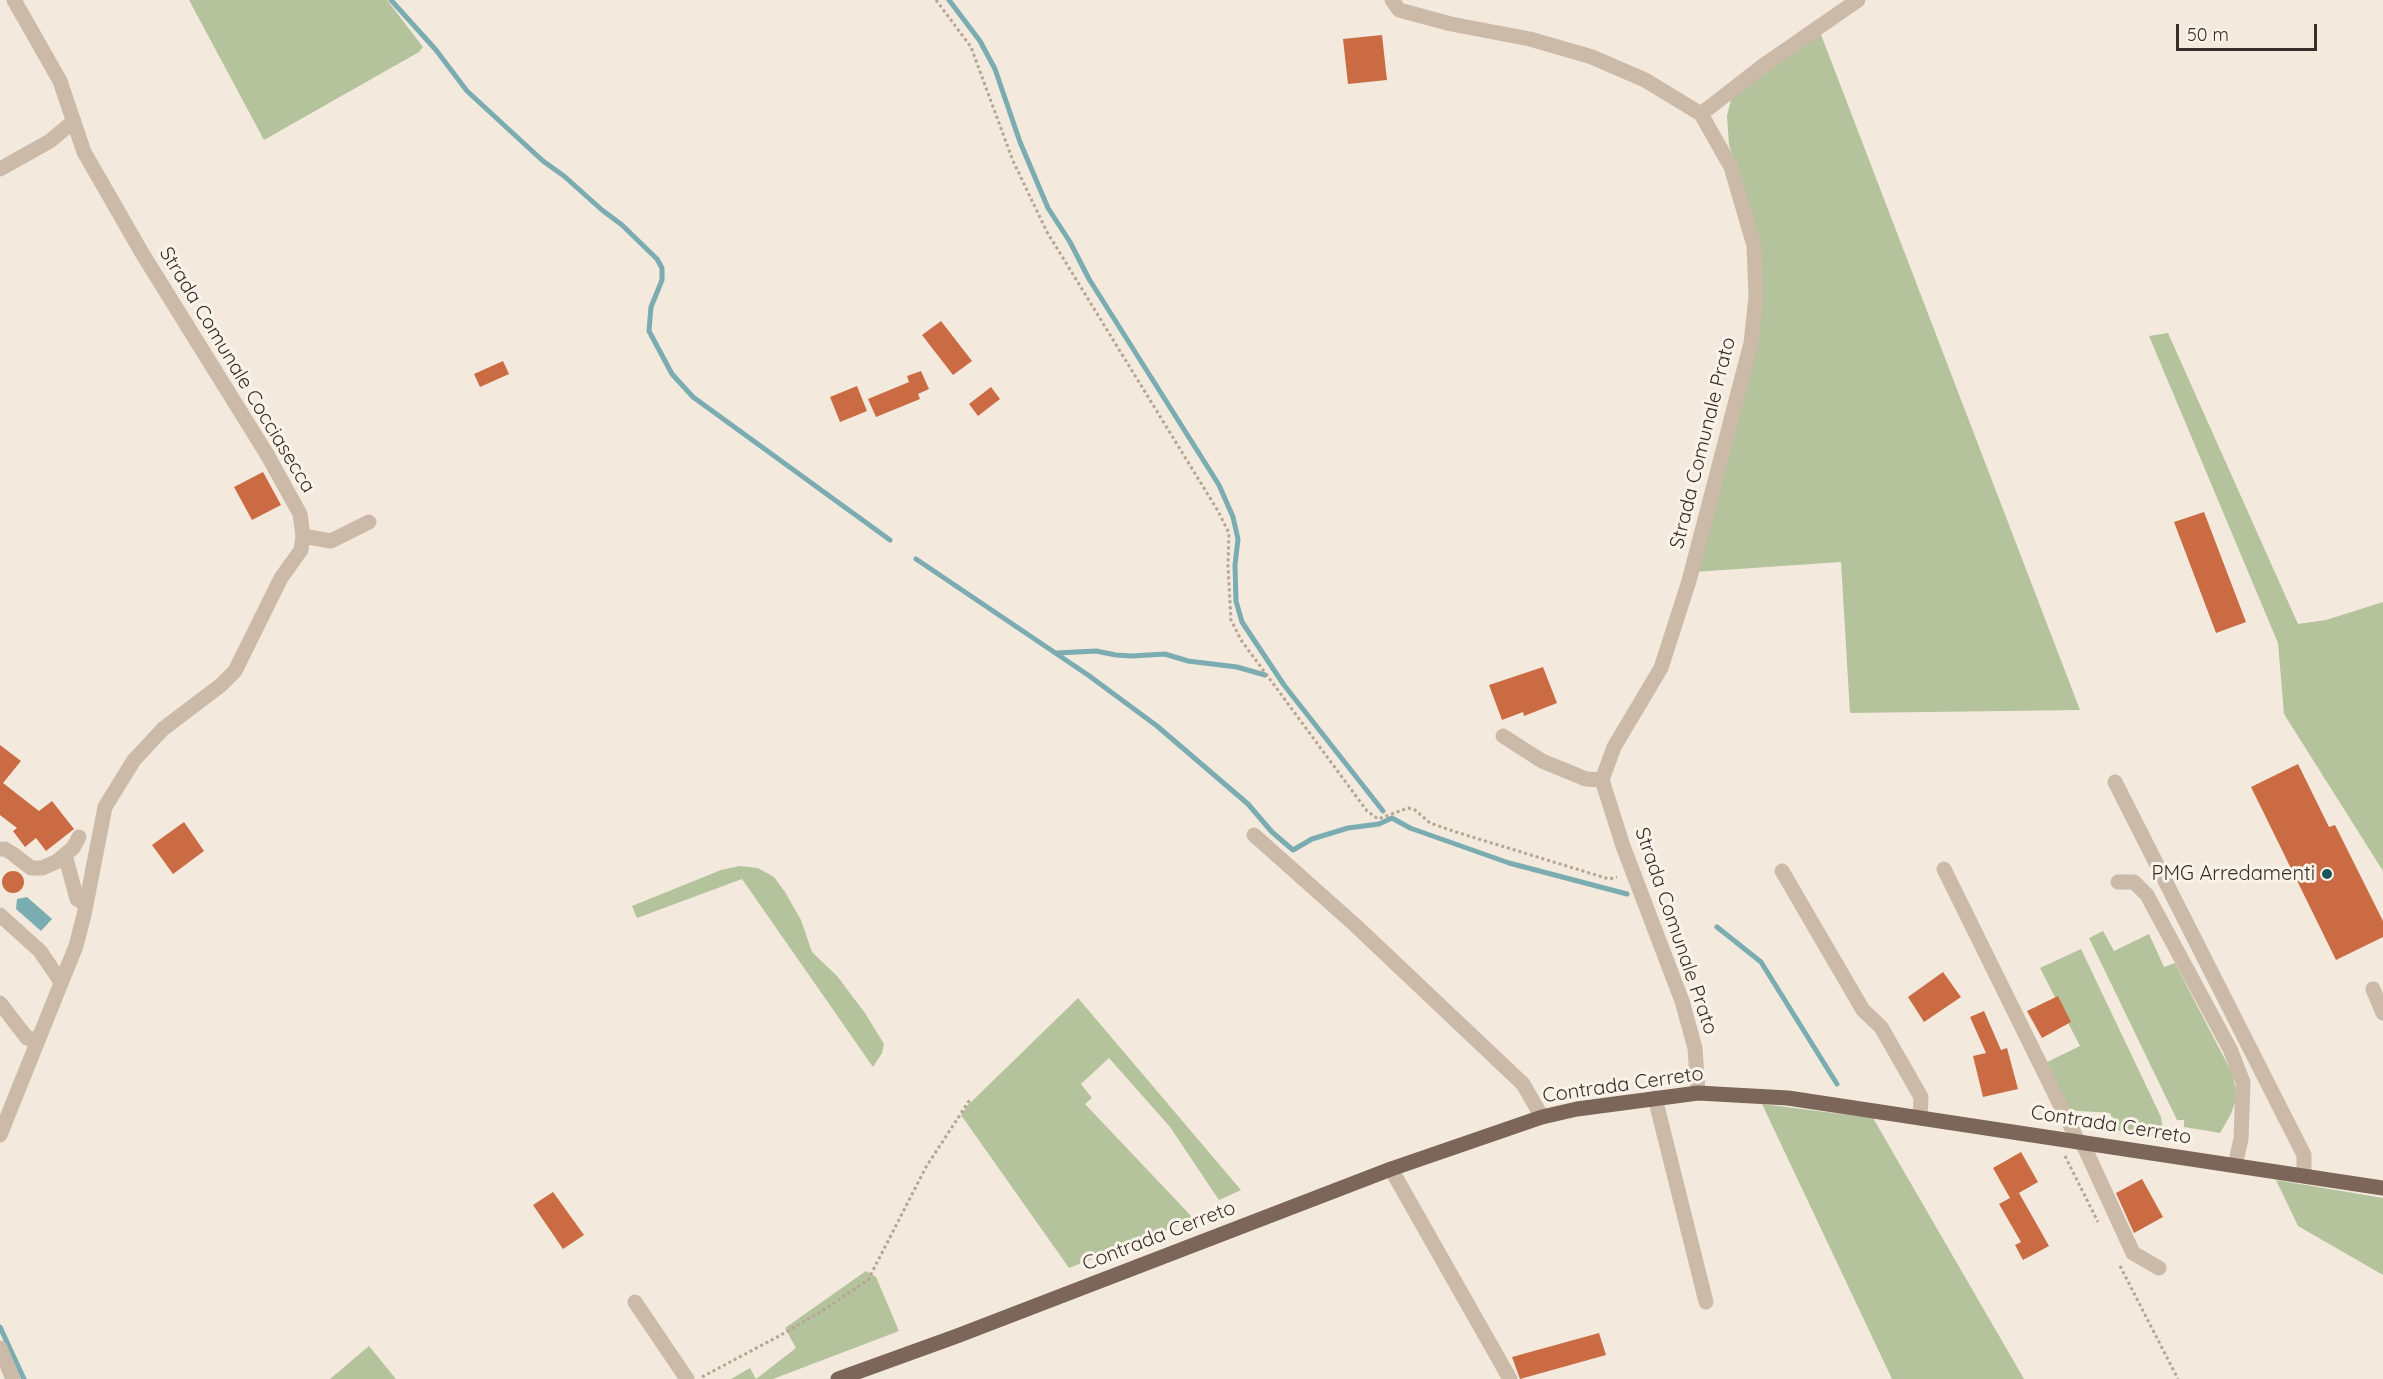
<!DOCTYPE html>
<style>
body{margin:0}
#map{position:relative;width:2383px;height:1379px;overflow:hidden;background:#f3eadd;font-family:Quicksand,sans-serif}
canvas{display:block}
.scale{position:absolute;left:2176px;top:24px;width:141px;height:27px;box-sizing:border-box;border:3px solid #382e28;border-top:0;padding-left:8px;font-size:18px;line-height:21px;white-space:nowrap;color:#382e28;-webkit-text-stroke:4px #faf3e9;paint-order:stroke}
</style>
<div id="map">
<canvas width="2383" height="1379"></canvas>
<div class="scale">50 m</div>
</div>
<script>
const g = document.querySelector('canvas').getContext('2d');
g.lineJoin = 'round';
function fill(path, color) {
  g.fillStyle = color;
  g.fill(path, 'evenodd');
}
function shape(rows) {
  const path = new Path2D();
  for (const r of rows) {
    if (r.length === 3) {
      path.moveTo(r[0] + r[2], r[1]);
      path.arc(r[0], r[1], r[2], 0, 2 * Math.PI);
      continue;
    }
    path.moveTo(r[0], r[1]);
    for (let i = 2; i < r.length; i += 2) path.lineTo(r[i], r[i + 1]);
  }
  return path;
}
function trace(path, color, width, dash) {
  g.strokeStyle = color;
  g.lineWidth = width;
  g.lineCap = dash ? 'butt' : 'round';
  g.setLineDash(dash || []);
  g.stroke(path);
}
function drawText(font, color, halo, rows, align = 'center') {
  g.font = font + ' Quicksand,sans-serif';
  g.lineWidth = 6;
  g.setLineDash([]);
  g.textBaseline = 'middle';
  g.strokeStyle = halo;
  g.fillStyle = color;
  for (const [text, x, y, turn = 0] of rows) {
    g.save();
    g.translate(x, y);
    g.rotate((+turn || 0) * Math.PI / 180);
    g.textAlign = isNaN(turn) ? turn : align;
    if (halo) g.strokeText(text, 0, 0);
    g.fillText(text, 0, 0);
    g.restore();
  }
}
const green = shape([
 [189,0,387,0,423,47,419,52,264,140],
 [1820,32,2080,710,1850,713,1841,562,1694,572,1756,336,1751,210,1729,145,1727,116,1731,100,1747,81],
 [2168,333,2298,624,2326,620,2383,602,2383,871,2284,714,2278,643,2149,336],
 [740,866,758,868,774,877,785,892,801,920,812,952,837,976,865,1013,884,1044,882,1053,873,1067,742,879,637,918,632,906,721,870],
 [2103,931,2114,951,2149,934,2164,967,2175,963,2233,1075,2236,1092,2235,1102,2231,1114,2220,1133,2184,1127,2184,1120,2177,1120,2089,938],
 [2081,949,2161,1117,2164,1138,2117,1130,2110,1113,2065,1110,2043,1064,2080,1046,2040,968],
 [1078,998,1241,1190,1219,1200,1170,1127,1109,1058,1081,1084,1092,1098,1085,1104,1194,1219,1069,1268,961,1115,967,1106],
 [1762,1104,1873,1118,2024,1379,1892,1379],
 [2276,1180,2383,1198,2383,1275,2298,1226],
 [866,1271,876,1277,899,1331,773,1379,731,1379,750,1368,756,1379,796,1348,785,1328],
 [369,1346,396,1379,330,1379]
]);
const water = shape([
 [27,897,52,919,41,931,16,909,17,899]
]);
const stream = shape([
 [391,0,436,50,467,91,543,161,564,176,602,210,622,225,657,259,662,268,662,280,651,307,649,331,672,374,693,397,890,540],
 [949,0,980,41,995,69,1020,142,1048,208,1070,242,1089,279,1219,485,1233,517,1238,539,1235,565,1236,601,1242,622,1284,685,1383,811],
 [916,559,1088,675,1157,726,1248,804,1272,832,1293,850,1312,839,1348,828,1379,824,1392,818,1410,828,1509,863,1627,894],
 [1057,653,1096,651,1116,655,1132,656,1165,654,1188,661,1237,667,1265,675],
 [1717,927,1761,962,1837,1084],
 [0,1327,24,1379]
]);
const building = shape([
 [1382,35,1387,80,1348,84,1343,39],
 [941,321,972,361,953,375,922,335],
 [503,361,509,374,480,387,474,374],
 [921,371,929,389,918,394,920,399,876,417,868,399,909,382,907,376],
 [857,386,867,411,840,422,830,397],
 [991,387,1000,399,978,416,969,404],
 [263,472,281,505,252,520,234,487],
 [2204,512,2246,622,2216,633,2174,522],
 [1543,667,1557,703,1524,716,1523,712,1502,720,1489,685],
 [0,745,21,761,3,783,39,811,52,801,74,829,46,851,36,838,25,847,13,831,17,828,0,815],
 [2298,764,2329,827,2335,825,2383,921,2383,937,2336,960,2251,787],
 [184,822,204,851,173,874,152,845],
 [13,882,11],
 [1943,972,1961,997,1924,1022,1908,997],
 [2058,996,2071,1022,2042,1038,2027,1011],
 [1984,1011,2001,1050,2007,1048,2018,1089,1983,1097,1973,1056,1986,1053,1970,1017],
 [2021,1152,2038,1182,2010,1198,1993,1168],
 [2142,1179,2163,1217,2134,1233,2116,1193],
 [553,1192,584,1235,563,1249,533,1205],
 [2019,1193,2049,1246,2023,1260,2015,1245,2021,1242,1999,1204],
 [1599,1333,1606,1355,1520,1379,1512,1357]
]);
const path = shape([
 [936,0,971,47,1013,161,1047,232,1218,511,1229,533,1228,566,1231,620,1241,640,1367,811,1378,819,1408,808,1415,810,1430,823,1456,832,1609,879,1617,877],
 [2065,1156,2098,1222],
 [2120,1266,2178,1379],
 [702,1377,781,1335,825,1309,868,1280,926,1167,971,1098]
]);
const minor = shape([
 [1392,0,1399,10,1451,24,1530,39,1592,57,1645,80,1701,114,1731,167,1754,246,1756,297,1751,343,1689,581,1661,668,1614,747,1602,780,1623,846,1682,1001,1695,1048,1698,1093],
 [1701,114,1764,65,1858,0],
 [0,169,50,141,74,121],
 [303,536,331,541,369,522],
 [1503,736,1542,761,1586,779,1602,780],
 [2115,782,2304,1155,2304,1176],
 [1254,835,1355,925,1523,1084,1542,1117],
 [0,849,5,849,13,854,31,868,42,868,56,862,73,848,79,837],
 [65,855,77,899,86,904],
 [1944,869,2078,1141],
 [1782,871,1863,1010,1881,1027,1921,1097,1920,1118],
 [2118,882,2134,882,2147,895,2230,1049,2243,1082,2241,1139,2235,1165],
 [0,915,40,951,61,982],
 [2373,989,2383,1013],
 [0,1003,27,1038,38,1040],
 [1655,1098,1706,1302],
 [0,1135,76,946,84,915,105,807,134,760,163,729,221,685,235,671,281,578,301,550,303,536,300,514,268,456,142,253,84,152,60,81,14,0],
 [2082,1142,2133,1253,2159,1268],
 [1391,1169,1510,1379],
 [635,1302,687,1379],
 [0,1348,13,1379]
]);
const major = shape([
 [838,1379,957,1336,1391,1169,1542,1117,1577,1109,1698,1093,1788,1098,2383,1188]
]);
const markers = [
 [2327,874,6,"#1c545c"]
];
const streetNames = [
 ["Strada Comunale Cocciasecca",237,370,59],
 ["Strada Comunale Prato",1703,443,-76],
 ["Strada Comunale Prato",1676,931,71],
 ["Contrada Cerreto",1623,1085,-8],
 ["Contrada Cerreto",2111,1125,9],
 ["Contrada Cerreto",1159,1236,-21]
];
const poiNames = [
 ["PMG Arredamenti",2315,874]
];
fill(green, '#b4c39c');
fill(water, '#7aacb1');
trace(stream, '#7aacb1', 5);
fill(building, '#ca6b44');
trace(path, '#b8a492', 3, [3, 3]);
trace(minor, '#ccbaa8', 15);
trace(major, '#7b6659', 15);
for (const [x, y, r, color] of markers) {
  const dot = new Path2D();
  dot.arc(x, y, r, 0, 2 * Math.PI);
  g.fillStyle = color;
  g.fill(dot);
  trace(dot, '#faf3e9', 2);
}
drawText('20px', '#382e28', '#faf3e9', streetNames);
drawText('20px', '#382e28', '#faf3e9', poiNames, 'right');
</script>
